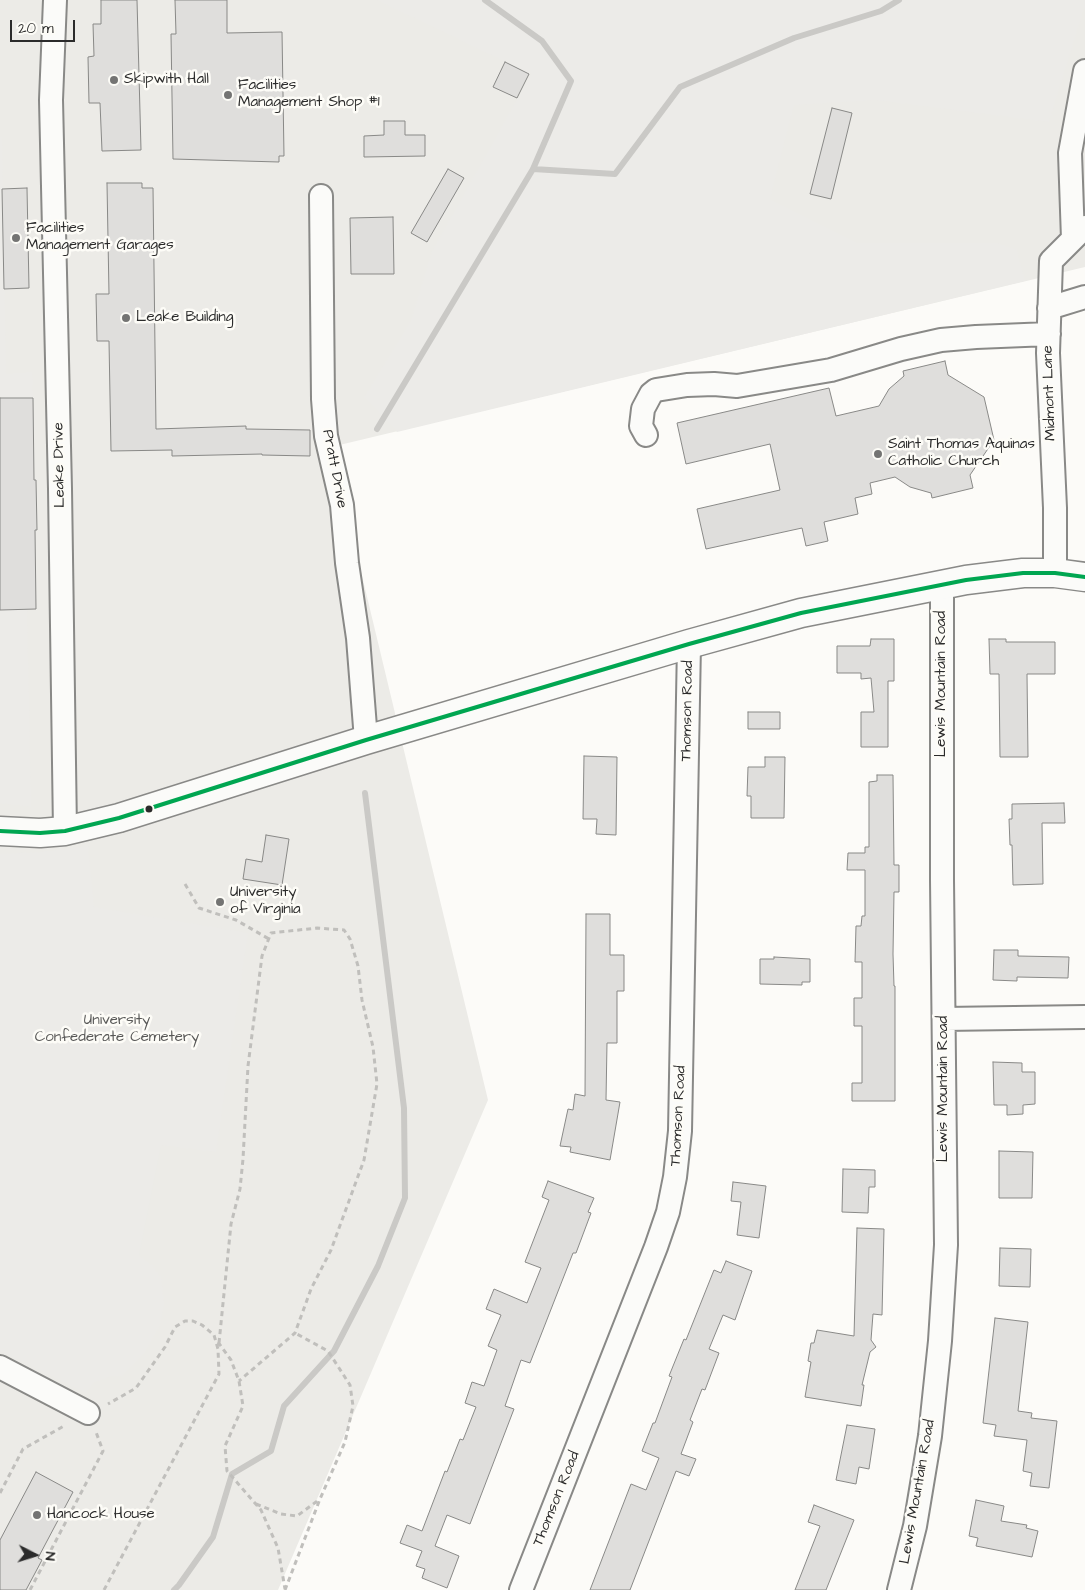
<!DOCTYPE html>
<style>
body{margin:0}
#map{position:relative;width:1085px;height:1590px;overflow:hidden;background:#fcfbf8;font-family:"Architects Daughter",sans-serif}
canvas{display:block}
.north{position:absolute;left:10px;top:1530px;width:50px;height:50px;-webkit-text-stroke:4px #fdfcf7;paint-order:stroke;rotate:95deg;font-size:14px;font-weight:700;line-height:20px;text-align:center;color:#2b2b2b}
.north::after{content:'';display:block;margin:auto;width:18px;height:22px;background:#2b2b2b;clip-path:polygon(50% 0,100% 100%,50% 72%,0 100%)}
.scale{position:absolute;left:10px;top:20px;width:65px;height:22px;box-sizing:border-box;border:2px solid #2b2b2b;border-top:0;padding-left:6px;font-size:15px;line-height:18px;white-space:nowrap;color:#2b2b2b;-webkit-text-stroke:4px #fdfcf7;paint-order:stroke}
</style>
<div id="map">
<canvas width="1085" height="1590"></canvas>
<div class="north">N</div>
<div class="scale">20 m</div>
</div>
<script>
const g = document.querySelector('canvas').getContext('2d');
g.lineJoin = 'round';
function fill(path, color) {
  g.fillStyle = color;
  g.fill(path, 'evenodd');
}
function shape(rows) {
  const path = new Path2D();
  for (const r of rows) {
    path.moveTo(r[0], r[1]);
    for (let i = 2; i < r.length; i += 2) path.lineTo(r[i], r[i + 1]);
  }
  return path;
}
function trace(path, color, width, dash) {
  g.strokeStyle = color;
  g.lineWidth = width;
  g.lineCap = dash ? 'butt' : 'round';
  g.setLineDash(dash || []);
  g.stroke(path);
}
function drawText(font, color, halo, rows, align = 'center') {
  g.font = font + ' "Architects Daughter",sans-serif';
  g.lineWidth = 5;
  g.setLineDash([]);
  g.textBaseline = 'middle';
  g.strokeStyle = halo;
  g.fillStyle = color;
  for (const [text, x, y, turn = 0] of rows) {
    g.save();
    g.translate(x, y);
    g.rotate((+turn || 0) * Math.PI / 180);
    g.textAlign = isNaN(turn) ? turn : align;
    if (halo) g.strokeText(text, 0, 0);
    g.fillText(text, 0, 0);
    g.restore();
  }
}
const built = shape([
 [0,0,1085,0,1085,267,331,447,488,1100,278,1590,0,1590]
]);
const green = shape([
 [377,0,1085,0,1085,6,1049,122,876,100,794,105,770,199,858,243,997,243,1017,250,1025,281,397,432,364,397,411,320,432,251,531,74],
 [0,137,2,137,6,374,32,372,33,398,0,398],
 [27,609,31,807,0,803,0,611],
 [88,846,94,907,248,933,216,1152,161,1145,139,1255,152,1265,161,1277,164,1303,160,1326,145,1353,122,1376,112,1376,95,1382,86,1393,0,1351,0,854,41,852]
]);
const stream = shape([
 [533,169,615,174,680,87,794,38,881,11,899,0],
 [377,429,533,169,571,81,542,41,485,0],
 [174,1590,179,1585,213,1537,232,1474,271,1451,284,1406,334,1351,378,1266,405,1198,404,1108,365,793]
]);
const building = shape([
 [101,0,137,0,141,150,102,151,100,103,89,103,88,57,94,56,93,24,101,24,101,0],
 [175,0,227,0,227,33,282,32,284,156,279,156,279,162,173,159,171,34,176,34,175,0],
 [505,62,529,74,517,98,493,87,505,62],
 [832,108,852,113,831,199,810,194,832,108],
 [384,121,405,121,405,135,425,135,425,156,364,157,364,136,384,135,384,121],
 [448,169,464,178,427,242,411,233,448,169],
 [107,183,142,183,142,188,153,188,156,429,246,426,246,429,310,430,310,456,262,455,262,454,172,456,172,450,111,451,109,341,97,341,96,294,109,294,107,183],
 [27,188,29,288,4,289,2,189,27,188],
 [393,217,394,274,351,274,350,218,393,217],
 [945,361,948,375,984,397,994,440,970,475,973,488,932,498,931,493,910,487,895,477,870,483,872,494,855,498,858,514,824,522,828,541,806,546,802,528,706,549,697,509,780,490,770,444,686,464,677,423,829,388,836,416,879,406,889,389,904,376,903,371,945,361],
 [0,398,33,398,34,480,36,480,37,530,35,530,36,609,0,610,0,398],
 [871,639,894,639,894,681,888,681,888,747,861,747,861,712,874,712,871,678,861,679,861,673,837,673,837,646,870,646,871,639],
 [989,639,1006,639,1006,642,1055,642,1055,674,1027,674,1028,757,1000,757,999,674,990,674,989,639],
 [748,712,780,712,780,729,748,729,748,712],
 [584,756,617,757,616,835,596,834,597,819,583,819,584,756],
 [765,757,785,757,784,818,751,818,751,796,747,796,748,767,765,767,765,757],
 [877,775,893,775,894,865,899,865,899,892,894,892,893,954,894,986,895,986,895,1101,852,1101,852,1083,862,1083,862,1026,854,1026,854,998,862,998,862,962,855,962,856,926,861,926,862,916,865,916,865,870,847,870,848,853,865,853,865,847,869,847,869,782,877,781,877,775],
 [1064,803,1065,823,1042,823,1043,884,1013,885,1012,845,1010,845,1009,819,1012,819,1012,804,1064,803],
 [266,835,289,839,282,885,243,879,246,859,262,862,266,835],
 [586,914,610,914,610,955,624,955,624,991,617,991,617,1043,607,1043,606,1100,620,1102,610,1160,570,1152,571,1147,560,1146,568,1109,573,1110,575,1094,585,1096,586,914],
 [994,950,1018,950,1018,956,1069,957,1068,978,1017,977,1017,981,993,980,994,950],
 [774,957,810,959,810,982,802,982,802,985,760,984,760,959,774,959,774,957],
 [993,1062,1022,1063,1022,1072,1035,1072,1035,1104,1023,1105,1023,1114,1007,1115,1007,1105,994,1105,993,1062],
 [999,1151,1033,1152,1032,1198,999,1198,999,1151],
 [843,1169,875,1170,875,1187,869,1187,868,1213,842,1212,843,1169],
 [548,1181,594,1198,588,1212,591,1213,576,1253,573,1253,530,1363,521,1360,505,1406,514,1409,470,1524,447,1515,435,1546,459,1556,447,1588,422,1578,425,1569,416,1566,422,1551,400,1543,407,1525,422,1531,445,1471,447,1472,460,1439,463,1440,476,1407,465,1403,472,1382,484,1386,497,1350,488,1346,501,1315,486,1309,494,1289,527,1303,541,1268,525,1262,549,1200,542,1197,548,1181],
 [733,1182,766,1186,759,1238,737,1235,741,1202,731,1201,733,1182],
 [857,1228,884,1229,882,1315,873,1314,871,1340,876,1347,870,1352,862,1385,864,1385,861,1406,805,1397,811,1362,808,1361,811,1343,814,1343,817,1330,854,1336,857,1228],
 [1000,1248,1031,1249,1030,1287,999,1286,1000,1248],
 [726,1261,752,1271,735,1320,723,1315,709,1349,719,1353,705,1390,702,1389,690,1420,693,1422,681,1454,696,1459,689,1476,676,1471,630,1590,590,1590,631,1484,646,1490,659,1458,642,1451,653,1423,655,1423,672,1377,669,1376,684,1339,686,1340,714,1270,721,1273,726,1261],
 [995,1318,1028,1322,1018,1411,1032,1413,1031,1418,1057,1421,1049,1488,1030,1486,1032,1473,1023,1471,1027,1440,994,1436,996,1425,983,1423,995,1318],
 [847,1425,875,1429,869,1469,859,1467,856,1484,836,1480,847,1425],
 [36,1472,73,1492,38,1558,42,1560,26,1590,0,1590,0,1540,36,1472],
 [976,1500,1004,1506,1001,1521,1027,1525,1026,1528,1038,1531,1032,1557,976,1546,978,1538,969,1536,976,1500],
 [814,1505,854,1520,826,1590,795,1590,820,1526,808,1522,814,1505]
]);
const path = shape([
 [185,884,199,908,236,920,269,939],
 [218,1342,231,1360,239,1381,243,1406,225,1446,227,1471,261,1510,278,1548,285,1589],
 [219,1343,231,1224,240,1189,243,1159,248,1066,262,956,271,933,317,928,344,930,350,939,358,966,362,1000,373,1047,377,1084,364,1160,331,1250,311,1289,295,1333,239,1381],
 [0,1493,23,1449,64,1426],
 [256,1504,281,1514,297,1516,320,1499],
 [30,1590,103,1451,96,1432],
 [104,1590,219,1374,218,1349,214,1335,202,1325,193,1321,185,1321,175,1327,165,1347,136,1388,108,1404],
 [285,1590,320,1499,345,1442,353,1406,350,1385,328,1351,295,1333]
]);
const minor = shape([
 [55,0,51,100,60,489,65,831],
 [321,196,323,399,326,436,342,505,347,563,358,638,366,740],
 [1073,239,1070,153,1085,71],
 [1049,308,1085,297],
 [646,435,641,426,643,409,651,394,656,390,687,385,714,384,737,386,831,370,901,349,941,340,976,337,1049,334],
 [1055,573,1055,508,1048,353,1051,261,1085,227],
 [944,1019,1085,1017],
 [0,1367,88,1413],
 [521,1590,656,1247,668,1212,675,1177,680,1131,689,644],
 [899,1590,915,1526,930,1436,940,1341,946,1245,942,880,942,585]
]);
const major = shape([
 [0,831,40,833,65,831,119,818,366,740,689,644,801,613,966,580,1023,573,1055,573,1085,577]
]);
const bus1 = shape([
 [0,831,40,833,65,831,119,818,366,740,689,644,801,613,966,580,1023,573,1055,573,1085,577]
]);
const markers = [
 [114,80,5,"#747473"],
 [228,95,5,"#747473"],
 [16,238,5,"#747473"],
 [126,318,5,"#747473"],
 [878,454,5,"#747473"],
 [149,809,4.5,"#2b2b2b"],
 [220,902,5,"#747473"],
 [37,1515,5,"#747473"]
];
const poiNames = [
 ["Skipwith Hall",124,80],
 ["Facilities",238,86],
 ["Management Shop #1",238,103],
 ["Facilities",26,229],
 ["Management Garages",26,246],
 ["Leake Building",136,318],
 ["Saint Thomas Aquinas",888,445],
 ["Catholic Church",888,462],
 ["University",230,893],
 ["of Virginia",230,910],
 ["Hancock House",47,1515]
];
const streetNames = [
 ["Midmont Lane",1050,393,-92],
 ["Leake Drive",60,465,-91],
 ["Pratt Drive",334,469,79],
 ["Lewis Mountain Road",942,684,-90],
 ["Thomson Road",688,711,-89],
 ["Lewis Mountain Road",944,1089,-90],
 ["Thomson Road",679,1116,-87],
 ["Lewis Mountain Road",918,1492,-80],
 ["Thomson Road",557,1499,-68]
];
const parkNames = [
 ["University",117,1021],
 ["Confederate Cemetery",117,1038]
];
fill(built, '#ecebe7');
fill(green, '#ecebe8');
trace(stream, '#cac9c6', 6);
fill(building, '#dfdedc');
trace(building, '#898987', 1);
trace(minor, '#898987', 26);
trace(major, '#898987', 31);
trace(path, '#c0bfbc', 3, [5, 4]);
trace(minor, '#fbfbf9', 22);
trace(major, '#fbfbf9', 28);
trace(bus1, '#00a651', 4);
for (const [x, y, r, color] of markers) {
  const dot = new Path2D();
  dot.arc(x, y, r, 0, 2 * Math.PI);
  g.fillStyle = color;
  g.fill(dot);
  trace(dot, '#fdfcf7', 2);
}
drawText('15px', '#2b2b2b', '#fdfcf7', poiNames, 'left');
drawText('15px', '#2b2b2b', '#fdfcf7', streetNames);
drawText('15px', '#585857', '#fdfcf7', parkNames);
</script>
